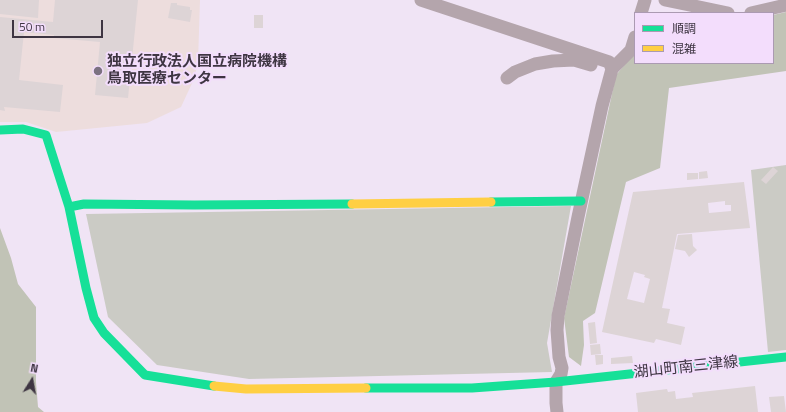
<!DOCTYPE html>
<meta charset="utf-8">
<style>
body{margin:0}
#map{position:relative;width:786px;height:412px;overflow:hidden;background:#f0e4f5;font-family:"Titillium Web","Noto Sans JP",sans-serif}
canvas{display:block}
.legend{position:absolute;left:634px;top:12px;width:140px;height:52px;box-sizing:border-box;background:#f3ddfc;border:1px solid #ab9ab2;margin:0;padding:5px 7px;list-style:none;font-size:12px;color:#3e3542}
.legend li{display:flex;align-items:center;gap:8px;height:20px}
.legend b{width:20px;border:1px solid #ab9ab2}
.north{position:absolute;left:12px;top:360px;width:40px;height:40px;-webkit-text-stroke:3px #f3ddfc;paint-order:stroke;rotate:11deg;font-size:11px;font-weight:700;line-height:16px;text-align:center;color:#3e3542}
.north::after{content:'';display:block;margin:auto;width:14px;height:18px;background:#3e3542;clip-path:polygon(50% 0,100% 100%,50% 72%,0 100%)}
.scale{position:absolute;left:12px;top:20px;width:91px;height:18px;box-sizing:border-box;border:2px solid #3e3542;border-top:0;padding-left:5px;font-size:12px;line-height:14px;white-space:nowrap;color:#3e3542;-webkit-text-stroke:3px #f3ddfc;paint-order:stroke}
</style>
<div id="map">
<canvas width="786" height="412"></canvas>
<ul class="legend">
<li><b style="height:5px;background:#16e098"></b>順調</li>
<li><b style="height:5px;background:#ffcf43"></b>混雑</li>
</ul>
<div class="north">N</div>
<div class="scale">50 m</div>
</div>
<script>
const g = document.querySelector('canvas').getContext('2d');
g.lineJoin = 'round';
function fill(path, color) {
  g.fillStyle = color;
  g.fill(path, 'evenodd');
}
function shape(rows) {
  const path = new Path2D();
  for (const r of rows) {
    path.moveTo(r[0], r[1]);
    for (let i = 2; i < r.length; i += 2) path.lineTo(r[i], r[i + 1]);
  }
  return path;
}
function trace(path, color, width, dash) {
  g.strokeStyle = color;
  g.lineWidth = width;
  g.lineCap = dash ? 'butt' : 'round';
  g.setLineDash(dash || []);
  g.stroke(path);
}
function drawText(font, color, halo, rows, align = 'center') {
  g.font = font + ' "Titillium Web","Noto Sans JP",sans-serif';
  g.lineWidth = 4;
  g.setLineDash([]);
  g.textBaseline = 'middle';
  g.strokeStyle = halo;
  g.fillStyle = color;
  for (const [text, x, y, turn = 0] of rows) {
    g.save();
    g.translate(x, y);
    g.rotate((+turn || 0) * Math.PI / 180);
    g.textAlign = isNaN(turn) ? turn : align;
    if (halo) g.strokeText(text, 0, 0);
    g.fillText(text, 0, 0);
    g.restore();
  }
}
const medical = shape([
 [0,0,200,0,198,62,194,79,181,107,147,123,56,132,26,122,0,122]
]);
const green = shape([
 [786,165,786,350,768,352,751,170],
 [571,206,547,343,552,372,249,379,157,365,108,317,86,214]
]);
const forest = shape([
 [786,12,786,71,669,88,660,168,626,182,595,313,583,321,584,345,581,366,569,357,564,318,616,75,632,56,635,52,635,63,773,63,773,15],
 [0,228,11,258,18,284,36,307,36,382,38,407,44,412,0,412]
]);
const building = shape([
 [0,0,39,0,38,18,0,14],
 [55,0,138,0,128,98,95,95,100,42,54,38,54,35,24,32,19,80,63,85,60,112,4,107,5,111,0,110,0,17,53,22],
 [171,3,177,3,177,5,190,7,190,10,192,10,190,22,168,18],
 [254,15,263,15,263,28,254,28],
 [773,167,778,171,766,184,761,180],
 [707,171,708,178,699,179,699,172],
 [687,173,698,173,698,179,687,180],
 [744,182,750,228,677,234,662,308,670,309,667,323,685,327,681,345,656,339,654,343,602,332,633,192],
 [725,201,725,205,731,205,731,211,709,213,708,203],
 [634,272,645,275,644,277,650,279,644,303,627,299],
 [692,234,693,246,697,250,689,257,685,251,675,249,678,235],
 [595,322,597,343,590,344,588,323],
 [600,344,601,354,591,355,590,345],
 [595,355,603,355,603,364,596,365],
 [632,356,633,363,611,364,611,358],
 [755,386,758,412,638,412,636,393,667,389,668,392,675,391,676,399,693,397,692,393],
 [784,396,786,412,771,412,769,397]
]);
const street = shape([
 [421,0,609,62,612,69],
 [665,0,728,13],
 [641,13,645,0],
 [751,13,786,5],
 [507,78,515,72,535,64,553,61,574,60,591,65],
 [557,412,556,403,556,382,561,374,562,368,559,357,557,330,558,316,578,217,602,106,612,69,631,50,635,37]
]);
const fast = shape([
 [0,130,23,129,46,135,69,207,86,288,94,318,104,333,145,375,214,386],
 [491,202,581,201],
 [69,207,84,204,194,205,352,204],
 [366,388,472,388,556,382,786,357]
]);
const slow = shape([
 [352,204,491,202],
 [214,386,246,389,366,388]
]);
const markers = [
 [98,71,5,"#7c7281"]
];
const poiNames = [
 ["独立行政法人国立病院機構",107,62],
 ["鳥取医療センター",107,79]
];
const streetNames = [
 ["湖山町南三津線",686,368,-6]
];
fill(medical, '#eddddd');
fill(green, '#cbcbc5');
fill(forest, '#c1c3b6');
fill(building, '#ddd4d6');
trace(street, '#b4a5ac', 13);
trace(fast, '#16e098', 9);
trace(slow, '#ffcf43', 9);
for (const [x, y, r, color] of markers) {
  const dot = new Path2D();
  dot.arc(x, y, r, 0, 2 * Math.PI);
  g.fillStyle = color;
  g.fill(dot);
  trace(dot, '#f3ddfc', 1.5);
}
drawText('bold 15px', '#3e3542', '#f3ddfc', poiNames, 'left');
drawText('15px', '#3e3542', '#f3ddfc', streetNames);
</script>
